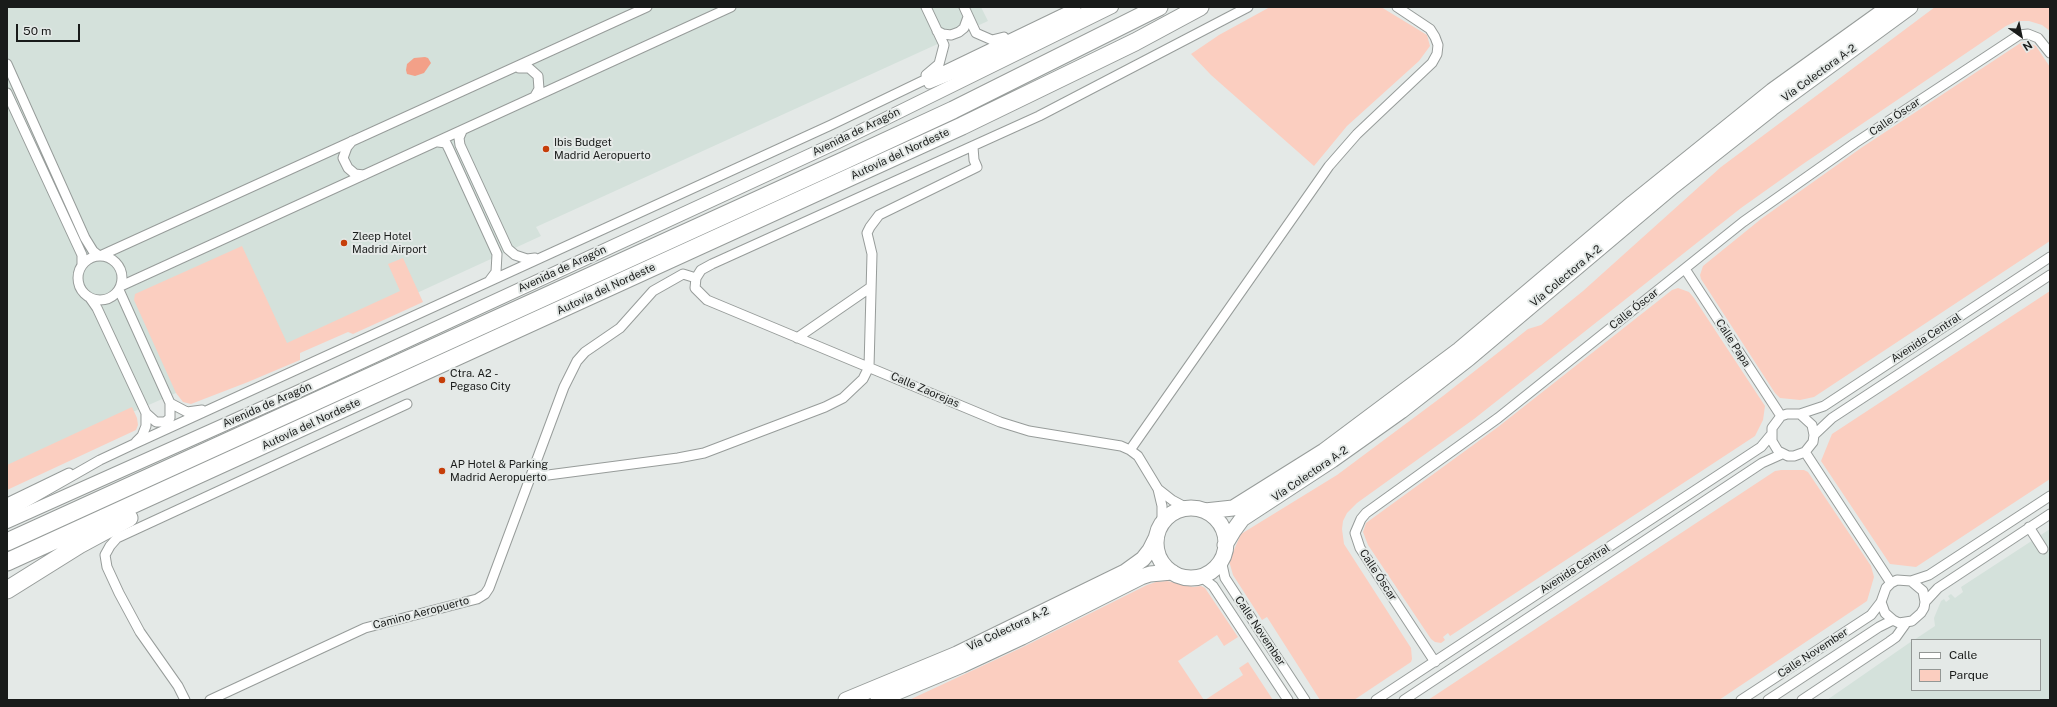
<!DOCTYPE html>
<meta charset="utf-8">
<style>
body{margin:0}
#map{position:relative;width:2057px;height:707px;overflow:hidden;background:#e4e9e7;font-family:"Public Sans",sans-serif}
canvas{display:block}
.frame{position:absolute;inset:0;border:8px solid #191b1a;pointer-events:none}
.legend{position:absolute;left:1911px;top:639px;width:130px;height:52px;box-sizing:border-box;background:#e4e9e7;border:1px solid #939795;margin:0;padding:5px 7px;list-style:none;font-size:12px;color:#191b1a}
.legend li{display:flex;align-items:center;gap:8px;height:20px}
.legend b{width:20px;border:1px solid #939795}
.north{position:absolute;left:2001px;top:16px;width:40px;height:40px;-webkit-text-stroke:3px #e4e9e7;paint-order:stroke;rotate:147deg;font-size:11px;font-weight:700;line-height:16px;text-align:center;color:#191b1a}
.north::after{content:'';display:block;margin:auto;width:14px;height:18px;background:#191b1a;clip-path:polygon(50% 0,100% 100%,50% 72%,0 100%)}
.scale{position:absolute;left:16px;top:24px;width:64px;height:18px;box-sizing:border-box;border:2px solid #191b1a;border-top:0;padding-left:5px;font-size:12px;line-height:14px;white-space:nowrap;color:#191b1a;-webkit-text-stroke:3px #e4e9e7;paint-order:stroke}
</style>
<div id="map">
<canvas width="2057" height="707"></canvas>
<div class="frame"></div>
<ul class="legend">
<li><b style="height:5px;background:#fff"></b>Calle</li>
<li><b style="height:11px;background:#fbcec0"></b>Parque</li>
</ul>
<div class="north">N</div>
<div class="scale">50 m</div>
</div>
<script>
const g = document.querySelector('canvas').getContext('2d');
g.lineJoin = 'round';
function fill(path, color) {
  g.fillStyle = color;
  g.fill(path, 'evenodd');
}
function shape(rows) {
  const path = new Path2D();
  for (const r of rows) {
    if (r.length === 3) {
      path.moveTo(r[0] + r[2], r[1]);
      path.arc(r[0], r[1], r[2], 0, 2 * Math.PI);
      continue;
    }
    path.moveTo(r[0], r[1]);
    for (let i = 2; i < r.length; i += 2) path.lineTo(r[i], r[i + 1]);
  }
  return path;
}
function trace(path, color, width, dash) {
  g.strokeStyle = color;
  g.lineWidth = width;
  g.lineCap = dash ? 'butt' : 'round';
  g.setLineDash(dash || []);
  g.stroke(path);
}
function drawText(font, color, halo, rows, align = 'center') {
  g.font = font + ' "Public Sans",sans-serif';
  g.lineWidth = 4;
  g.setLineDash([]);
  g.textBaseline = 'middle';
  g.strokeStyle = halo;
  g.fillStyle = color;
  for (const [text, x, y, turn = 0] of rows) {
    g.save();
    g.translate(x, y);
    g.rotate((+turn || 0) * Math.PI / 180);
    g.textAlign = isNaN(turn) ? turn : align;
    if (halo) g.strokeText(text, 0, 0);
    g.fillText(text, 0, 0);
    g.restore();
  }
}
const built = shape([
 [7,7,981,7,988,21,536,227,541,236,419,292,176,393,7,467],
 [2050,529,2050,700,1827,700,1912,641,1912,690,2040,690,2040,640,1914,640,1935,626,1934,618,1941,601,1944,599,1946,602,1950,599,1948,596,1951,594,1955,598,1963,592,1961,587]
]);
const green = shape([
 [1270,7,1381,7,1427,35,1430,46,1419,61,1347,126,1314,166,1211,75,1191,54,1219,35],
 [1935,7,2050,7,2050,31,2042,25,2029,21,2017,21,2006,26,1803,164,1741,208,1474,419,1357,503,1347,513,1343,521,1342,529,1344,544,1411,648,1412,659,1411,662,1354,700,1320,700,1267,617,1262,620,1233,575,1229,561,1241,534,1337,475,1443,396,1528,329,1541,325,1583,291,1721,167],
 [2022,42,2027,42,2036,46,2050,67,2050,241,1814,397,1800,400,1780,398,1775,393,1701,279,1700,275,1703,266,1761,219,1861,148],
 [242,246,287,343,400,291,388,264,403,258,423,302,353,334,348,332,300,353,300,360,248,382,191,404,183,402,176,393,134,300,135,294],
 [1678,288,1689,292,1694,298,1765,406,1763,420,1755,436,1450,636,1448,633,1443,637,1445,640,1441,643,1435,642,1431,639,1368,545,1363,532,1366,523,1498,427,1672,290],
 [2050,291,2050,479,1916,567,1890,564,1821,461,1832,434],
 [132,407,137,418,138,425,136,430,7,490,7,465],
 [1781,470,1804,470,1808,472,1871,566,1874,577,1867,601,1864,603,1719,700,1428,700,1775,471],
 [1167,581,1193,587,1201,586,1205,588,1238,637,1224,646,1217,635,1178,661,1204,700,909,700,1023,647,1147,585,1156,582],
 [1248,662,1273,700,1205,700,1243,675,1239,668]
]);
const water = shape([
 [425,57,428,58,431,63,424,73,415,76,407,74,406,70,407,64,414,58]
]);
const minor = shape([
 [964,7,976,33,992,40,1004,37],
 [937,31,943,34,951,35,959,32,964,28,968,17],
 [7,64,85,238,93,251,98,255],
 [519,68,529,68,538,76,539,89,535,96],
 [926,75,939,64,944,45,926,7],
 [929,84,971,67,1094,7],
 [7,93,82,255,82,265],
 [462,131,459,138,460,145,508,249,515,255,527,259,535,258],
 [352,141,347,147,343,158,348,168,355,174,364,175],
 [438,142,446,143,449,149,497,254,496,272,490,280],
 [102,255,647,7],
 [100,278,22],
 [1685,269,1781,416],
 [696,278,701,270,712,264,1039,116,1248,7],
 [696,278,695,288,707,300,1000,422,1029,431,1121,446,1130,450,1138,456,1158,489,1162,506,1162,522],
 [121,286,731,7],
 [90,298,97,308,146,413,156,422,165,422,170,418,170,403,119,290],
 [797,338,871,287],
 [170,403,187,412,202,410],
 [1800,414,1812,425,1814,435,1813,442,1805,452,1794,456,1788,456,1778,451,1772,441,1772,428,1781,416,1787,414,1800,414,1824,406,2050,257],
 [1814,435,1832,418,2050,275],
 [136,442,142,436,146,426,146,413],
 [1130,450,1329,166,1357,134,1432,63,1437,54,1438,45,1435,37,1430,29,1397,7],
 [1805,452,1891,583],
 [533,470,548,475,678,458,704,453,825,407,843,398,863,379,869,367,872,254,867,233,870,227,879,215,977,167,974,160,973,147],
 [1158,489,1172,500,1187,508],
 [7,503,69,473],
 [7,513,100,460,134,444,831,125,1076,7],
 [2029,527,2043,549],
 [1221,560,1225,578,1305,700],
 [1200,576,1213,586,1288,700],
 [1911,581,1923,591,1925,602,1924,608,1921,613,1912,621,1899,623,1893,620,1885,613,1881,602,1886,588,1891,583,1897,580,1911,581,1929,575,2050,496],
 [1925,602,1938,588,2050,514],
 [1435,662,1360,548,1355,533,1361,519,1366,513,1498,418,1743,222,1855,143,2019,35,2028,34,2038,38,2050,53],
 [185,700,178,686,140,632,119,593,107,567,105,555,110,546,117,538,407,404],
 [210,700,365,628,465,602,477,599,485,594,489,588,564,387,577,361,585,352,620,328,653,291,683,274,696,278],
 [1376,700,1761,447,1771,435],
 [1404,700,1762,463,1782,454],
 [1741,700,1871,615,1881,602],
 [1768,700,1879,627,1893,620],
 [1802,700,1889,642,1896,637,1906,623]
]);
const tertiary = shape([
 [7,522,295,393,836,143,1112,7]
]);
const primary = shape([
 [1191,543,35],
 [1205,511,1233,508,1324,451,1459,350,1633,203,1772,91,1889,7],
 [1225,545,1234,530,1242,519,1332,460,1401,411,1469,358,1673,186,1772,108,1910,7],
 [846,700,957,654,1125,572,1143,559,1150,550,1156,538],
 [878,700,962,665,1022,637,1141,577,1150,574,1172,572]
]);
const motorway = shape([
 [7,542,843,161,953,110,1159,7],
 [7,562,962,126,1135,42,1200,7],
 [7,590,79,545,129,518]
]);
const markers = [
 [546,149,4,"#c63e09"],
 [344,243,4,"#c63e09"],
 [442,380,4,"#c63e09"],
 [442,471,4,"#c63e09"]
];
const streetNames = [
 ["Vía Colectora A-2",1819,73,-36],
 ["Calle Óscar",1895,117,-34],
 ["Avenida de Aragón",856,132,-26],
 ["Autovía del Nordeste",900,154,-25],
 ["Avenida de Aragón",562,269,-25],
 ["Vía Colectora A-2",1566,276,-40],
 ["Autovía del Nordeste",606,289,-25],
 ["Calle Óscar",1634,309,-38],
 ["Avenida Central",1926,338,-33],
 ["Calle Papa",1733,343,57],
 ["Calle Zaorejas",925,390,23],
 ["Avenida de Aragón",267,405,-24],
 ["Autovía del Nordeste",311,424,-25],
 ["Vía Colectora A-2",1310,474,-34],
 ["Avenida Central",1575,569,-33],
 ["Calle Óscar",1378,575,57],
 ["Camino Aeropuerto",421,613,-15],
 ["Vía Colectora A-2",1008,629,-25],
 ["Calle November",1260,631,56],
 ["Calle November",1813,653,-33]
];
const poiNames = [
 ["Ibis Budget",554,143],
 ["Madrid Aeropuerto",554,156],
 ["Zleep Hotel",352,237],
 ["Madrid Airport",352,250],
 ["Ctra. A2 -",450,374],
 ["Pegaso City",450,387],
 ["AP Hotel & Parking",450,465],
 ["Madrid Aeropuerto",450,478]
];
fill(built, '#d4e1db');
fill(green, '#fbcec0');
fill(water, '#f3a088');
trace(minor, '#979c9a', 11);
trace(tertiary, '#979c9a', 14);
trace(primary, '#979c9a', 17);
trace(motorway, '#979c9a', 19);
trace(minor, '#fff', 9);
trace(tertiary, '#fff', 12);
trace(primary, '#fff', 15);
trace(motorway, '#fff', 17);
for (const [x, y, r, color] of markers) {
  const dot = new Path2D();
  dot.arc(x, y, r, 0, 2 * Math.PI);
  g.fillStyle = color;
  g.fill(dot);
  trace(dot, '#e4e9e7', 1.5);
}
drawText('11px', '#191b1a', '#e4e9e7', streetNames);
drawText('11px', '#191b1a', '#e4e9e7', poiNames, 'left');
</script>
